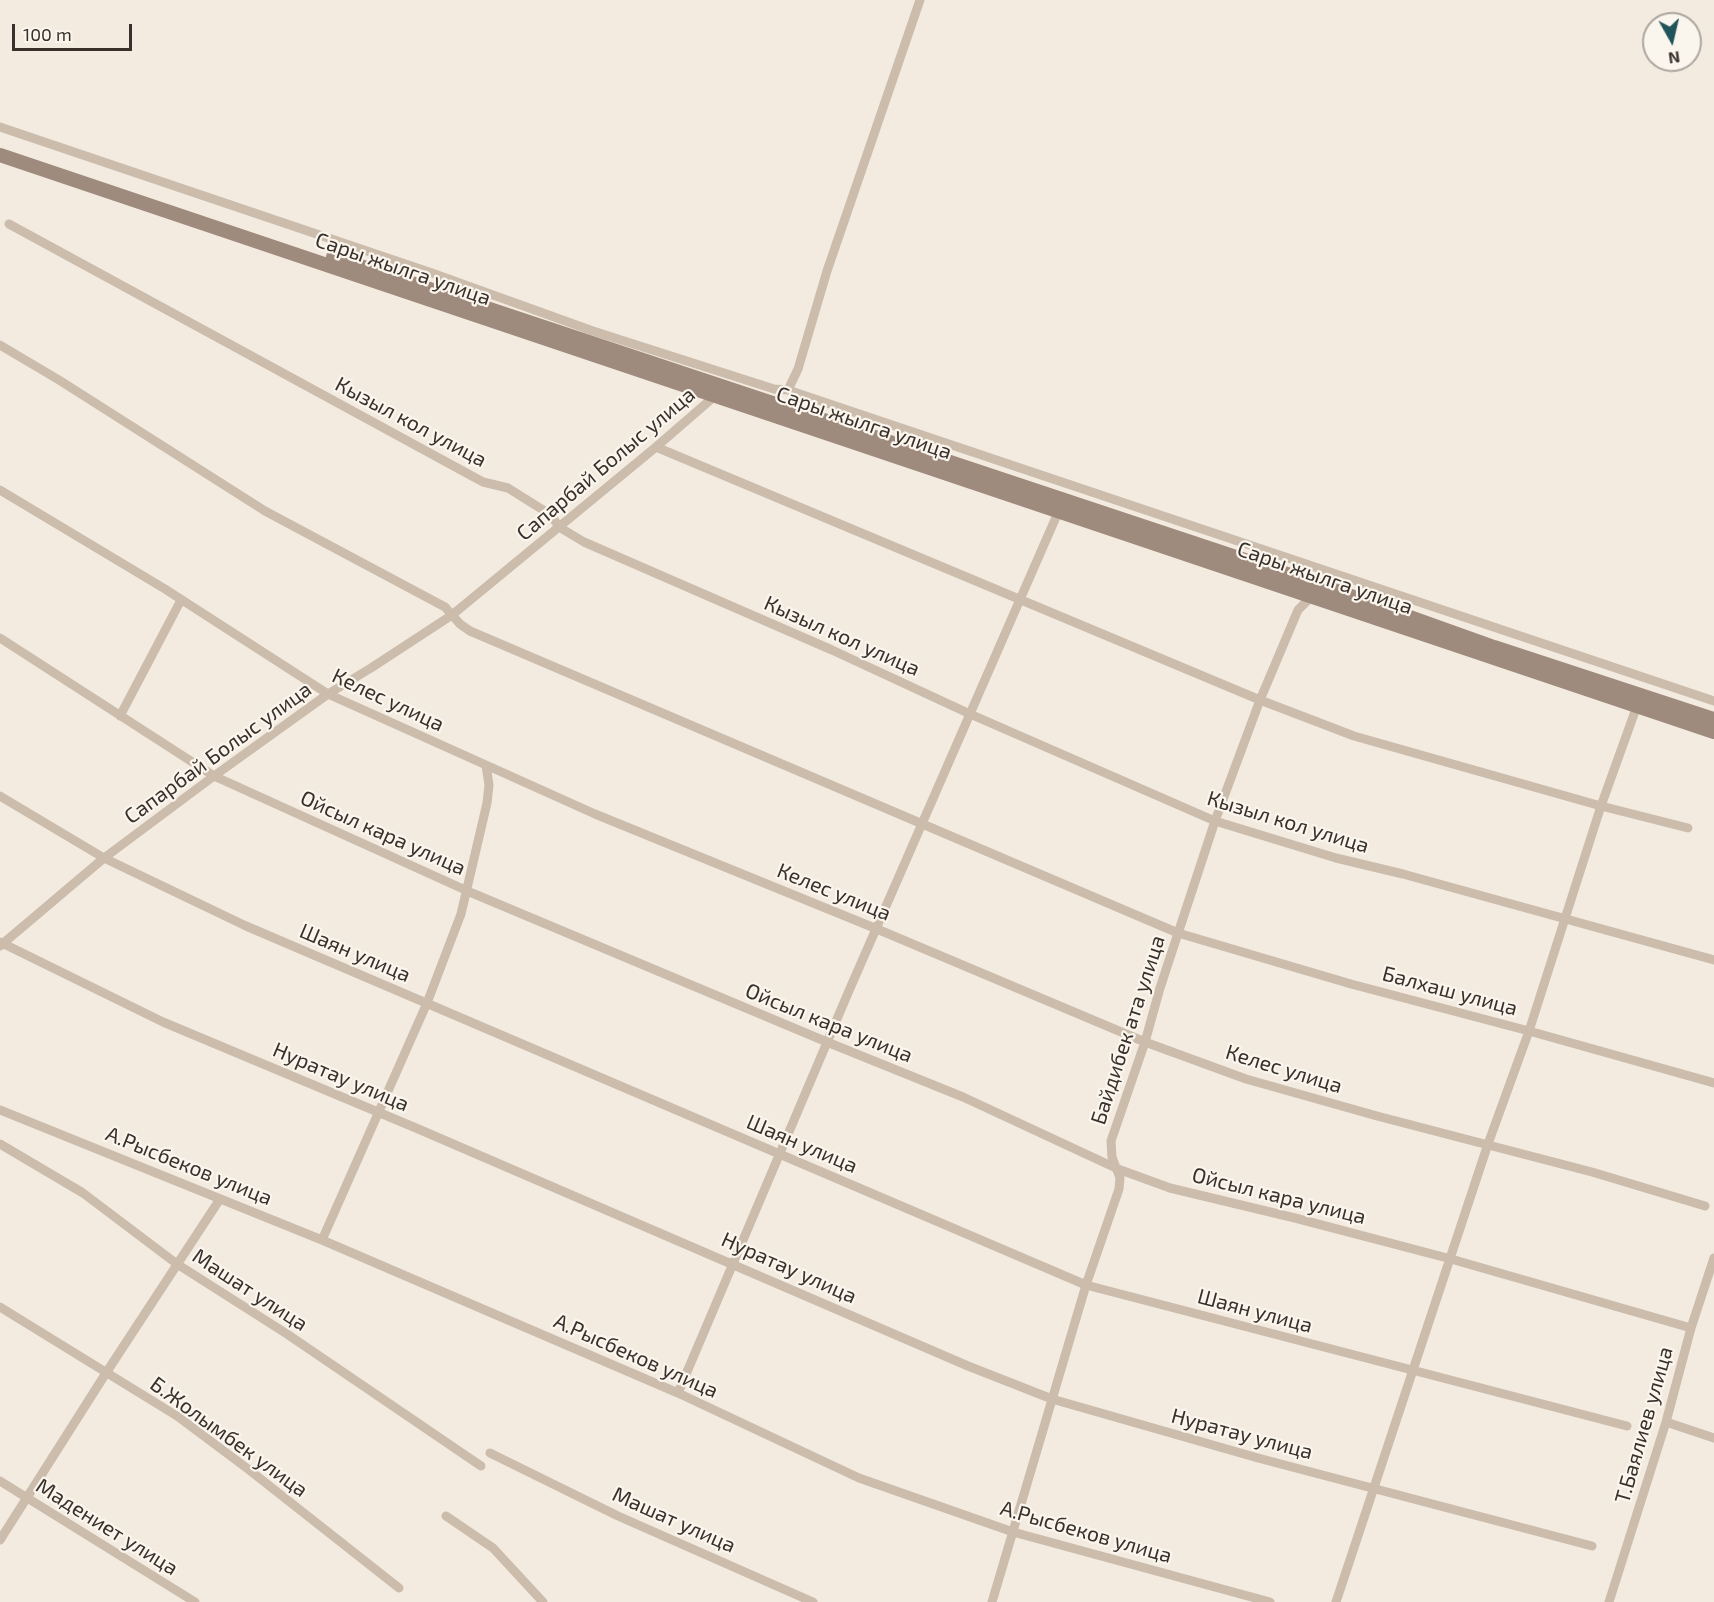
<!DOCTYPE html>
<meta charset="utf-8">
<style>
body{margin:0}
#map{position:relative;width:1714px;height:1602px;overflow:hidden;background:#f3ebe0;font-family:"Exo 2",sans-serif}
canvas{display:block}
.north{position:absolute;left:1642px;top:12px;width:60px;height:60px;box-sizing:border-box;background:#faf5ed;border:2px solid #ada69f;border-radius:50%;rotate:172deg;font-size:16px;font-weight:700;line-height:24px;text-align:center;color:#39302b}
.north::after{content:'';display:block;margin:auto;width:21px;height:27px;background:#21535a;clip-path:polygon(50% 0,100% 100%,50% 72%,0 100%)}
.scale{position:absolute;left:12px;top:24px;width:120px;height:27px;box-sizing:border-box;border:3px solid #39302b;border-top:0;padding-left:8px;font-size:18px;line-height:21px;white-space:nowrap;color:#39302b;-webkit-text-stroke:4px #faf5ed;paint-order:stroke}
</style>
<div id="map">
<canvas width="1714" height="1602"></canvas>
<div class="north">N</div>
<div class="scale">100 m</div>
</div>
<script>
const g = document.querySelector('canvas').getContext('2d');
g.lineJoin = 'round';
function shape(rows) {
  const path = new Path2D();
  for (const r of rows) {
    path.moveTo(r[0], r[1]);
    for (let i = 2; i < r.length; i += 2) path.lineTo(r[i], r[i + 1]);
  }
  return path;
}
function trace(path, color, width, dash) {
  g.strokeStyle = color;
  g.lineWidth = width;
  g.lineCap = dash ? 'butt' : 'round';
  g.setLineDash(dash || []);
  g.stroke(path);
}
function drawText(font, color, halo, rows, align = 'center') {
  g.font = font + ' "Exo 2",sans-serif';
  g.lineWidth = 4.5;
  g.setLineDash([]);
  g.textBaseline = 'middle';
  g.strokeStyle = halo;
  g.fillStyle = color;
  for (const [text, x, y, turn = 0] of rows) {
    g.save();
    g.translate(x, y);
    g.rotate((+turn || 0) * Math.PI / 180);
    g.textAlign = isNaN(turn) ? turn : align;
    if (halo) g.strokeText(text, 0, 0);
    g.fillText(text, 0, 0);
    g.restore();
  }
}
const minor = shape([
 [0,127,432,273,593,331,774,389,788,390,1714,701],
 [9,224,483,482,508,488,551,515,559,527,584,542,832,650,970,714,1215,821,1336,858,1403,874,1714,960],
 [0,345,59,380,265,511,445,607,460,624,470,631,1178,933,1351,984,1529,1031,1714,1083],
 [788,390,798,369,827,271,920,0],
 [656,447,1260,700,1354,736,1601,806,1688,828],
 [0,490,165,589,328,694,595,814,877,929,1145,1042,1246,1079,1377,1116,1592,1172,1705,1206],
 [0,638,214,776,472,893,827,1042,963,1097,1118,1169,1170,1188,1295,1218,1451,1259,1691,1328],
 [120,716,181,600],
 [0,796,104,858,246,926,1086,1285,1627,1426],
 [0,942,163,1022,416,1128,968,1366,1052,1399,1258,1458,1592,1546],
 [0,946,104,858,214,776,328,694,371,668,452,615,656,447,716,395],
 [0,1110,322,1240,678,1393,859,1478,1013,1532,1270,1602],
 [0,1144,83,1193,177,1264,287,1334,481,1466],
 [322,1240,427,1003,461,914,487,803,489,785,486,765],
 [0,1307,177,1416,248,1469,399,1588],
 [678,1393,848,993,1060,508],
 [1666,1422,1714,1438],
 [490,1453,618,1516,813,1602],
 [0,1481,195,1602],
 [446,1516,493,1548,543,1602],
 [0,1540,106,1373,220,1199],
 [992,1602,1086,1285,1119,1189,1120,1178,1112,1157,1111,1141,1145,1042,1160,988,1215,821,1260,700,1298,610,1314,594],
 [1336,1602,1488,1144,1529,1031,1601,806,1638,703],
 [1609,1602,1666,1422,1691,1328,1714,1258]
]);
const secondary = shape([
 [0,155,1714,732],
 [333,257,1320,585,1494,647,1714,719]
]);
const streetNames = [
 ["Сары жылга улица",403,269,19],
 ["Кызыл кол улица",411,422,28],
 ["Сары жылга улица",864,423,19],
 ["Сапарбай Болыс улица",606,464,-40],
 ["Сары жылга улица",1325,578,19],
 ["Кызыл кол улица",842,636,24],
 ["Келес улица",388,700,25],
 ["Сапарбай Болыс улица",218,753,-36],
 ["Кызыл кол улица",1288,822,17],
 ["Ойсыл кара улица",383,833,24],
 ["Келес улица",834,892,22],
 ["Шаян улица",355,953,23],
 ["Балхаш улица",1450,991,15],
 ["Ойсыл кара улица",829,1023,22],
 ["Байдибек ата улица",1128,1030,-72],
 ["Келес улица",1284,1069,17],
 ["Нуратау улица",341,1077,23],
 ["Шаян улица",802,1144,23],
 ["А.Рысбеков улица",189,1166,22],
 ["Ойсыл кара улица",1279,1196,14],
 ["Нуратау улица",789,1268,24],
 ["Машат улица",250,1290,33],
 ["Шаян улица",1255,1311,15],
 ["А.Рысбеков улица",636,1356,24],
 ["Т.Баялиев улица",1644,1425,-74],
 ["Нуратау улица",1242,1434,15],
 ["Б.Жолымбек улица",229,1437,36],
 ["Машат улица",674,1520,24],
 ["Мадениет улица",107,1527,32],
 ["А.Рысбеков улица",1086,1532,16]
];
trace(minor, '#cbbcac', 9);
trace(secondary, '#9f8b7d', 14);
drawText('21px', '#39302b', '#faf5ed', streetNames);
</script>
